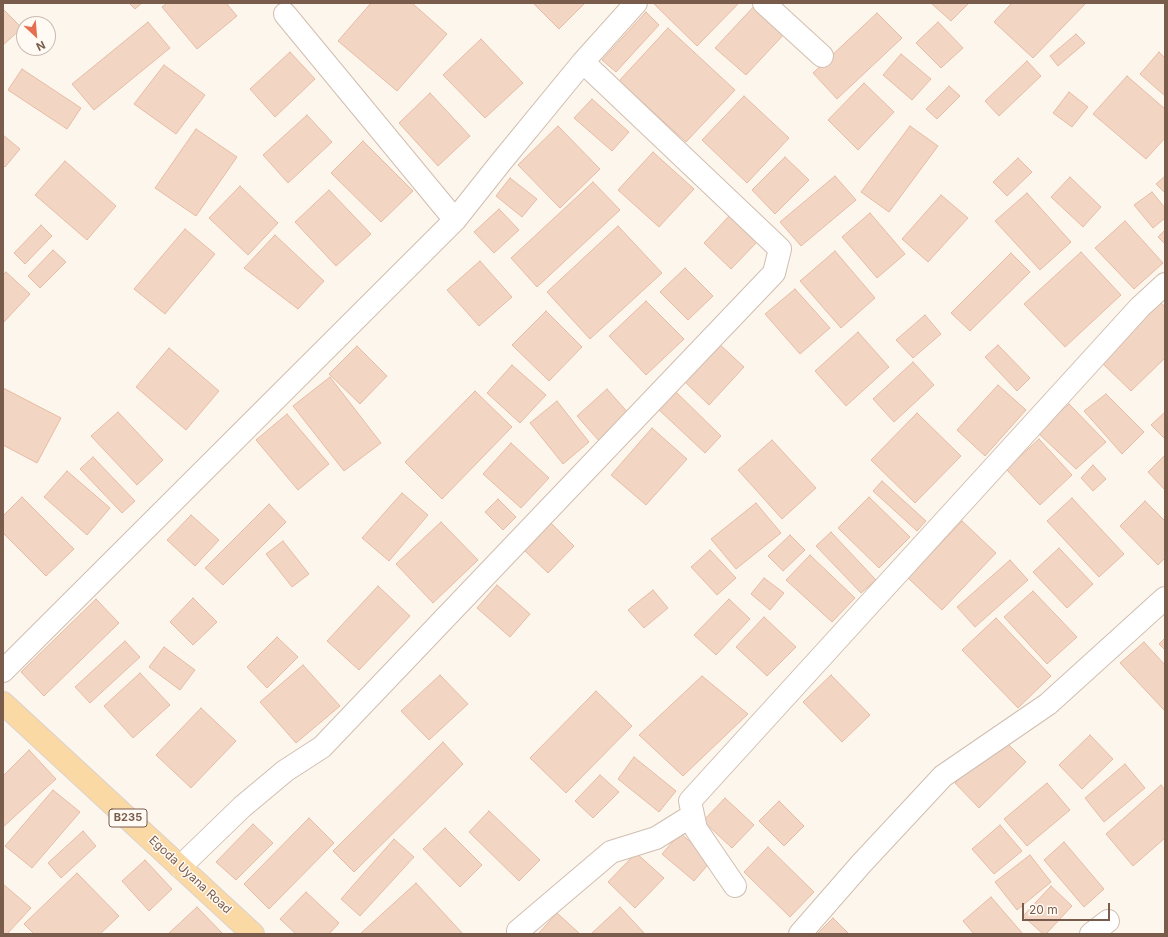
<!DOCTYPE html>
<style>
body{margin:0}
#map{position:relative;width:1168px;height:937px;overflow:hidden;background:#fdf6ec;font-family:Inter,sans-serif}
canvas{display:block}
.frame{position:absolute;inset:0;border:4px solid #7a5c4d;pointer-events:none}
.north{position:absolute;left:16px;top:16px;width:40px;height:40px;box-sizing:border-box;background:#fffaf3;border:1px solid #cabbb1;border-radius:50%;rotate:154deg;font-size:11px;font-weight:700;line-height:16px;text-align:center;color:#7a5c4d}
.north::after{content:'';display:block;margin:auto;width:14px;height:18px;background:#e76f51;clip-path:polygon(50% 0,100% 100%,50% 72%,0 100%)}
.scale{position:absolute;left:1022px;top:903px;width:88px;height:18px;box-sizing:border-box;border:2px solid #7a5c4d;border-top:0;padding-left:5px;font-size:12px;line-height:14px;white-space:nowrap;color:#7a5c4d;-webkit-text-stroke:3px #fffaf3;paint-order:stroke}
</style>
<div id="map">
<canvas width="1168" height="937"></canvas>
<div class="frame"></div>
<div class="north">N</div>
<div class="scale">20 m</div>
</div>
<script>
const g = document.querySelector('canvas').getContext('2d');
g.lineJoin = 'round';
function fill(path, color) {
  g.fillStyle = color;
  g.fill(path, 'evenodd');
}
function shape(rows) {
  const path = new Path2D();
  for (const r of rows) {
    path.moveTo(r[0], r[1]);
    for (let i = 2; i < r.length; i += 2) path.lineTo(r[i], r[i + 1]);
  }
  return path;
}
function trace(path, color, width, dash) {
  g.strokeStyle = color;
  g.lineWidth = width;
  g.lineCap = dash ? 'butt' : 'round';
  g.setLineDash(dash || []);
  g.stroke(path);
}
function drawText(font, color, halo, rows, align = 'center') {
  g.font = font + ' Inter,sans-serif';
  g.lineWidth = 3;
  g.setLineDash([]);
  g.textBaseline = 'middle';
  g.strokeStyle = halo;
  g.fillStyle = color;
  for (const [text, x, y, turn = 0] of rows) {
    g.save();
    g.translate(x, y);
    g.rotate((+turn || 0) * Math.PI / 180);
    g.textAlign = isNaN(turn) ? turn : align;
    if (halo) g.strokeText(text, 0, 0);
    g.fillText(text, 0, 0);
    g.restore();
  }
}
const building = shape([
 [129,3,142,3,135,9,129,3],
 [167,3,226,3,237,16,197,49,162,7,167,3],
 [371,3,412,3,447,34,397,91,338,41,371,3],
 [533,3,585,3,559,29,533,3],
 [653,3,739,3,697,46,653,3],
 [757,3,788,30,746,75,715,48,757,3],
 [931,3,969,3,951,21,931,3],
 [1012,3,1086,3,1033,58,994,22,1012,3],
 [3,9,22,28,3,45,3,9],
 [646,12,659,25,616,72,602,60,646,12],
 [877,13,902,38,837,99,813,73,877,13],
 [148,22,170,48,94,110,72,84,148,22],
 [938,22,963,48,941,68,916,43,938,22],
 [668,28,735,90,686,142,619,81,668,28],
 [1076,34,1085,43,1058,66,1050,56,1076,34],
 [481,39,523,83,485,118,443,75,481,39],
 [290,52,315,79,275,117,250,89,290,52],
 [1159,52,1165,58,1165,96,1140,74,1159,52],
 [901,54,931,79,912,100,883,75,901,54],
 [1027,61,1041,76,999,116,985,101,1027,61],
 [164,65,205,95,176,134,134,104,164,65],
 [22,69,81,108,67,129,8,90,22,69],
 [1127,76,1165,109,1165,138,1146,159,1093,114,1127,76],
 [864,83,894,112,858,150,828,120,864,83],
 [949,86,960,96,937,119,926,109,949,86],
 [1069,92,1088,107,1072,127,1053,113,1069,92],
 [430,93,470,136,438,166,399,123,430,93],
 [744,96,789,138,747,183,702,140,744,96],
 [592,99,629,132,612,151,574,118,592,99],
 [307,115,332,142,288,183,263,155,307,115],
 [558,126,600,169,560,208,518,165,558,126],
 [910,126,938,146,889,212,861,192,910,126],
 [196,129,237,157,196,216,155,188,196,129],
 [3,135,20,149,5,167,3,165,3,135],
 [363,141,413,191,381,222,331,173,363,141],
 [653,152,694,189,659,227,618,190,653,152],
 [785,157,809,180,775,214,752,190,785,157],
 [1018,158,1032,172,1007,196,993,182,1018,158],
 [65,161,116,206,87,240,35,195,65,161],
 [835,176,856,200,801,246,780,222,835,176],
 [1165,176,1165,193,1156,184,1165,176],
 [1070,177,1101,207,1083,227,1051,197,1070,177],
 [510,178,537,199,522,217,496,196,510,178],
 [593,182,620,210,537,287,511,258,593,182],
 [240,186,278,223,248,255,209,218,240,186],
 [329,190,371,234,336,266,295,222,329,190],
 [1152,192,1165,208,1165,218,1153,228,1134,205,1152,192],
 [1027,193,1071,242,1040,270,995,221,1027,193],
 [941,195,968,218,928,262,902,239,941,195],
 [499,209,519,230,494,253,474,232,499,209],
 [870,213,905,254,877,278,842,237,870,213],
 [730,215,758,241,731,269,704,243,730,215],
 [1125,221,1163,263,1134,289,1095,248,1125,221],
 [41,225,52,236,25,264,14,253,41,225],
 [618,226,662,273,590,339,547,292,618,226],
 [185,229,215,254,165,314,134,289,185,229],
 [1165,230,1165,244,1158,237,1165,230],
 [275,235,324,281,298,309,244,268,275,235],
 [53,250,66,262,40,288,28,276,53,250],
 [835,251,875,298,841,328,800,281,835,251],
 [1081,252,1121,295,1065,347,1024,304,1081,252],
 [1011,253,1030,272,970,331,951,313,1011,253],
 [480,261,512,297,479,326,447,290,480,261],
 [685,268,713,296,688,320,660,292,685,268],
 [6,272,30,294,3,323,3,275,6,272],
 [795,289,830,328,800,354,765,314,795,289],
 [646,301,684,339,646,375,609,336,646,301],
 [1159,301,1165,307,1165,358,1131,391,1100,361,1159,301],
 [546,311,582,347,549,381,512,345,546,311],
 [925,315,941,334,913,358,896,340,925,315],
 [858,332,889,367,846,406,815,371,858,332],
 [717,342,744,367,709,405,682,379,717,342],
 [998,345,1030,378,1017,391,985,357,998,345],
 [357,346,387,376,360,404,329,374,357,346],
 [169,348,219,391,186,430,136,387,169,348],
 [913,362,934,385,894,422,873,399,913,362],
 [512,365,546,395,520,423,487,393,512,365],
 [330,377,381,443,344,471,293,406,330,377],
 [998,385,1026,410,985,456,957,430,998,385],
 [3,388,61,418,37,463,3,445,3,388],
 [607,389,630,415,600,442,577,416,607,389],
 [475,391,512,427,442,499,405,462,475,391],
 [675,391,721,436,705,453,657,408,675,391],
 [1106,394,1144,432,1122,454,1084,411,1106,394],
 [557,401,589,442,563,464,530,423,557,401],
 [1069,404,1106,442,1076,469,1037,432,1069,404],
 [118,412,163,460,137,485,91,436,118,412],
 [1165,412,1165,439,1151,425,1165,412],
 [917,413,961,456,915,503,871,460,917,413],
 [287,414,329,464,298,490,256,440,287,414],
 [652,428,687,459,646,505,611,475,652,428],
 [1039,439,1072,475,1040,505,1006,469,1039,439],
 [772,440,816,488,782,519,738,470,772,440],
 [511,443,549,478,521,508,483,474,511,443],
 [1165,455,1165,490,1148,472,1165,455],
 [93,457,135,501,122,513,80,469,93,457],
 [1093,465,1106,479,1093,491,1081,478,1093,465],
 [67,471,110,508,87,535,44,497,67,471],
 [882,481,926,521,917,531,873,491,882,481],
 [402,493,428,515,389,561,362,538,402,493],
 [22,497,74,549,46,576,3,533,3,516,22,497],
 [869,497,910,537,879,568,838,528,869,497],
 [1072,498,1124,554,1099,577,1047,521,1072,498],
 [498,499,516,517,503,530,485,512,498,499],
 [1145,501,1165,521,1165,558,1158,565,1120,526,1145,501],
 [756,503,781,533,736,569,711,539,756,503],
 [269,504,286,522,223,585,205,568,269,504],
 [191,515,219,540,195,566,167,540,191,515],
 [962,521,996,553,942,610,908,578,962,521],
 [441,522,478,560,433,603,396,564,441,522],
 [551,523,574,546,548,573,524,550,551,523],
 [831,532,876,580,861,593,816,546,831,532],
 [790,535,805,550,783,571,768,556,790,535],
 [283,541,309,574,292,587,266,554,283,541],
 [1059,548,1093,584,1067,608,1033,572,1059,548],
 [710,550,736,578,717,595,691,567,710,550],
 [810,555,855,598,832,622,786,580,810,555],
 [1010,560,1028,580,975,627,957,607,1010,560],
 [764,578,784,593,770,610,751,594,764,578],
 [497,585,530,614,510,637,477,608,497,585],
 [378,586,410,616,359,670,327,641,378,586],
 [653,590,668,608,644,628,628,610,653,590],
 [1033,591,1077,637,1047,664,1004,617,1033,591],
 [193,598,217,622,193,645,170,622,193,598],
 [96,599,119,623,44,696,21,672,96,599],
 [729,599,750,619,716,655,694,635,729,599],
 [764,617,796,647,767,676,736,647,764,617],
 [996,618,1051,676,1018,708,962,650,996,618],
 [277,637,298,657,267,688,247,667,277,637],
 [1165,638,1165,650,1159,644,1165,638],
 [125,641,140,657,90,703,75,687,125,641],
 [1144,642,1165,665,1165,709,1164,710,1120,663,1144,642],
 [164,647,195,670,180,690,149,667,164,647],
 [303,665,340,706,296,743,260,702,303,665],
 [140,673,170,705,133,738,104,706,140,673],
 [440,675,468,704,429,740,401,711,440,675],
 [831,675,870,715,842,742,803,702,831,675],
 [702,676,748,714,683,776,639,735,702,676],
 [596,691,632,726,566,793,530,758,596,691],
 [201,708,236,741,191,788,156,755,201,708],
 [1090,735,1113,759,1082,789,1059,765,1090,735],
 [1002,738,1026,762,979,808,955,783,1002,738],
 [443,742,463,764,354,872,333,851,443,742],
 [29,750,56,779,3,827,3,776,29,750],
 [634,757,676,791,659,812,618,779,634,757],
 [1125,764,1145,788,1104,822,1085,798,1125,764],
 [600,775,619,792,593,818,575,801,600,775],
 [1047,783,1070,810,1027,846,1004,819,1047,783],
 [1161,785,1165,790,1165,838,1133,866,1106,834,1161,785],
 [53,790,80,812,32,868,5,846,53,790],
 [725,798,754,825,732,848,703,821,725,798],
 [779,801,804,826,784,846,759,821,779,801],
 [489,811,540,860,519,881,469,832,489,811],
 [309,818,334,843,269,909,244,884,309,818],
 [253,824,273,843,236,880,216,862,253,824],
 [1000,825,1022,851,994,874,972,849,1000,825],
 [445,828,482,865,460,887,423,849,445,828],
 [83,831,96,846,61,878,48,863,83,831],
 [680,833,712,860,694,881,662,854,680,833],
 [394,839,414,857,360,916,341,899,394,839],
 [1064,842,1104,889,1084,907,1044,860,1064,842],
 [768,847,814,892,790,917,744,872,768,847],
 [636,853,664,878,635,908,608,882,636,853],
 [1030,855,1051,882,1017,910,995,882,1030,855],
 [145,860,172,889,149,911,122,881,145,860],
 [77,873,119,916,100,934,34,934,24,924,77,873],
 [416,883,463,934,360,934,416,883],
 [3,884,31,908,7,934,3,934,3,884],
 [1051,886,1072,906,1046,934,1043,934,1023,916,1051,886],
 [306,892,339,923,329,934,296,934,280,919,306,892],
 [991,897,1023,934,974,934,963,921,991,897],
 [197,907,223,934,168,934,197,907],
 [620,907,645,934,593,934,592,933,620,907],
 [557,913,580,934,538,934,557,913],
 [833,918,849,934,817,934,833,918]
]);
const minor = shape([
 [764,3,822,56],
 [285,14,455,220],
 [3,671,455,220,501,162,583,62,636,3],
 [180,867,242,807,285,771,322,747,774,273,780,249,583,62],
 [735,886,696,829,690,801,1140,307,1165,284],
 [518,931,611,852,656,838,693,815],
 [800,934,861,864,943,776,1048,704,1165,598],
 [1091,934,1108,921]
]);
const major = shape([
 [3,703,253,934]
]);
const shields = [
 [128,818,38]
];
const shieldNames = [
 ["B235",128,818]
];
const streetNames = [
 ["Egoda Uyana Road",190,875,43]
];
fill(building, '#f3d5c3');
trace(building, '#e6bba3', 1);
trace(minor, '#d1beb0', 24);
trace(major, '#dad1cd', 24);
trace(minor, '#fff', 22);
trace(major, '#fbd9a5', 22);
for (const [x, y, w] of shields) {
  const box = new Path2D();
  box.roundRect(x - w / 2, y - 9, w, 18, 3);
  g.fillStyle = '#fffaf3';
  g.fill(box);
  trace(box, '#7a5c4d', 1);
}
drawText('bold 11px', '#7a5c4d', null, shieldNames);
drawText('12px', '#7a5c4d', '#fffaf3', streetNames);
</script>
